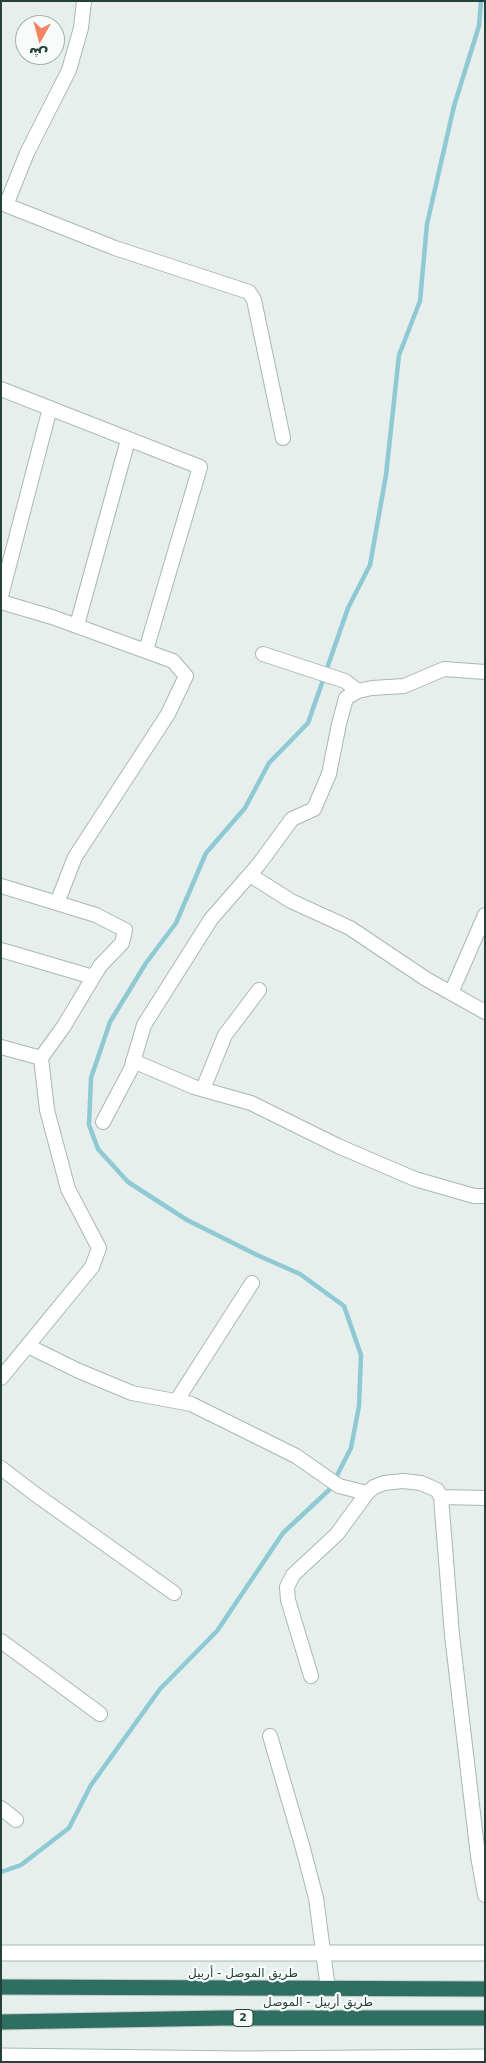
<!DOCTYPE html>
<meta charset="utf-8">
<style>
body{margin:0}
#map{position:relative;width:486px;height:2063px;overflow:hidden;background:#e6efeb;font-family:"DejaVu Sans",Cairo,sans-serif}
canvas{display:block}
.frame{position:absolute;inset:0;border:2px solid #24423a;pointer-events:none}
.north{position:absolute;left:15px;top:15px;width:50px;height:50px;box-sizing:border-box;background:#f7fbf9;border:1px solid #a3b1ad;border-radius:50%;rotate:187deg;font-size:14px;font-weight:700;line-height:20px;text-align:center;color:#24423a}
.north::after{content:'';display:block;margin:auto;width:18px;height:22px;background:#f4845f;clip-path:polygon(50% 0,100% 100%,50% 72%,0 100%)}
</style>
<div id="map">
<canvas width="486" height="2063"></canvas>
<div class="frame"></div>
<div class="north">ش</div>
</div>
<script>
const g = document.querySelector('canvas').getContext('2d');
g.lineJoin = 'round';
function shape(rows) {
  const path = new Path2D();
  for (const r of rows) {
    path.moveTo(r[0], r[1]);
    for (let i = 2; i < r.length; i += 2) path.lineTo(r[i], r[i + 1]);
  }
  return path;
}
function trace(path, color, width, dash) {
  g.strokeStyle = color;
  g.lineWidth = width;
  g.lineCap = dash ? 'butt' : 'round';
  g.setLineDash(dash || []);
  g.stroke(path);
}
function drawText(font, color, halo, rows, align = 'center') {
  g.font = font + ' "DejaVu Sans",Cairo,sans-serif';
  g.lineWidth = 4.5;
  g.setLineDash([]);
  g.textBaseline = 'middle';
  g.strokeStyle = halo;
  g.fillStyle = color;
  for (const [text, x, y, turn = 0] of rows) {
    g.save();
    g.translate(x, y);
    g.rotate((+turn || 0) * Math.PI / 180);
    g.textAlign = isNaN(turn) ? turn : align;
    if (halo) g.strokeText(text, 0, 0);
    g.fillText(text, 0, 0);
    g.restore();
  }
}
const stream = shape([
 [1,1872,21,1865,69,1828,91,1785,160,1689,217,1631,283,1533,330,1489,351,1448,359,1406,361,1355,344,1306,300,1274,257,1255,187,1220,128,1182,98,1149,89,1125,91,1078,110,1022,146,963,176,923,206,853,245,808,269,763,308,723,348,608,370,565,386,475,399,355,420,301,427,224,454,106,479,26,481,1]
]);
const street = shape([
 [84,1,81,28,69,70,27,153,6,205,115,248,249,292,254,300,283,438],
 [1,389,200,467,146,650],
 [1,596,50,408],
 [1,602,52,617,173,661,186,676,168,714,75,857,57,903],
 [77,625,128,440],
 [263,654,345,681,358,691],
 [250,875,291,901,350,928,426,979,485,1012],
 [1,886,96,915,125,930,122,943,100,966,64,1026,41,1058,47,1110,68,1189,99,1248,92,1267,1,1378],
 [1,950,93,977],
 [451,993,485,915],
 [1,1047,41,1058],
 [133,1061,194,1087,251,1103,338,1146,415,1179,474,1196,485,1196],
 [203,1089,225,1035,259,990],
 [103,1122,131,1069,144,1025,211,919,259,864,292,819,314,809,329,774,339,724,346,698,358,691,372,688,404,686,444,669,485,672],
 [28,1346,79,1371,132,1393,191,1404,296,1456,339,1486,367,1493],
 [177,1400,252,1283],
 [1,1468,35,1494,174,1593],
 [441,1497,485,1498],
 [1,1641,100,1714],
 [311,1676,288,1600,287,1587,293,1575,337,1534,367,1493,374,1487,384,1483,403,1481,421,1483,437,1490,441,1497,452,1635,478,1856,485,1895],
 [270,1736,302,1845,316,1898,328,1989],
 [1,1808,16,1820]
]);
const secondary = shape([
 [1,1953,485,1953],
 [1,2056,242,2059,485,2057]
]);
const highway = shape([
 [1,1987,485,1989],
 [1,2022,223,2018,485,2018]
]);
const shields = [
 [243,2018,20]
];
const shieldNames = [
 ["2",243,2018]
];
const streetNames = [
 ["طريق الموصل - أربيل",243,1974],
 ["طريق أربيل - الموصل",318,2003]
];
trace(stream, '#8ec9d4', 4.5);
trace(street, '#a8b8b2', 16);
trace(secondary, '#a4bbb3', 17);
trace(highway, '#c2cac8', 17);
trace(street, '#fff', 14);
trace(secondary, '#fff', 15);
trace(highway, '#2f6f62', 15);
for (const [x, y, w] of shields) {
  const box = new Path2D();
  box.roundRect(x - w / 2, y - 8.5, w, 17, 4);
  g.fillStyle = '#f7fbf9';
  g.fill(box);
  trace(box, '#24423a', 1);
}
drawText('bold 11px', '#24423a', null, shieldNames);
drawText('12px', '#24423a', '#f7fbf9', streetNames);
</script>
